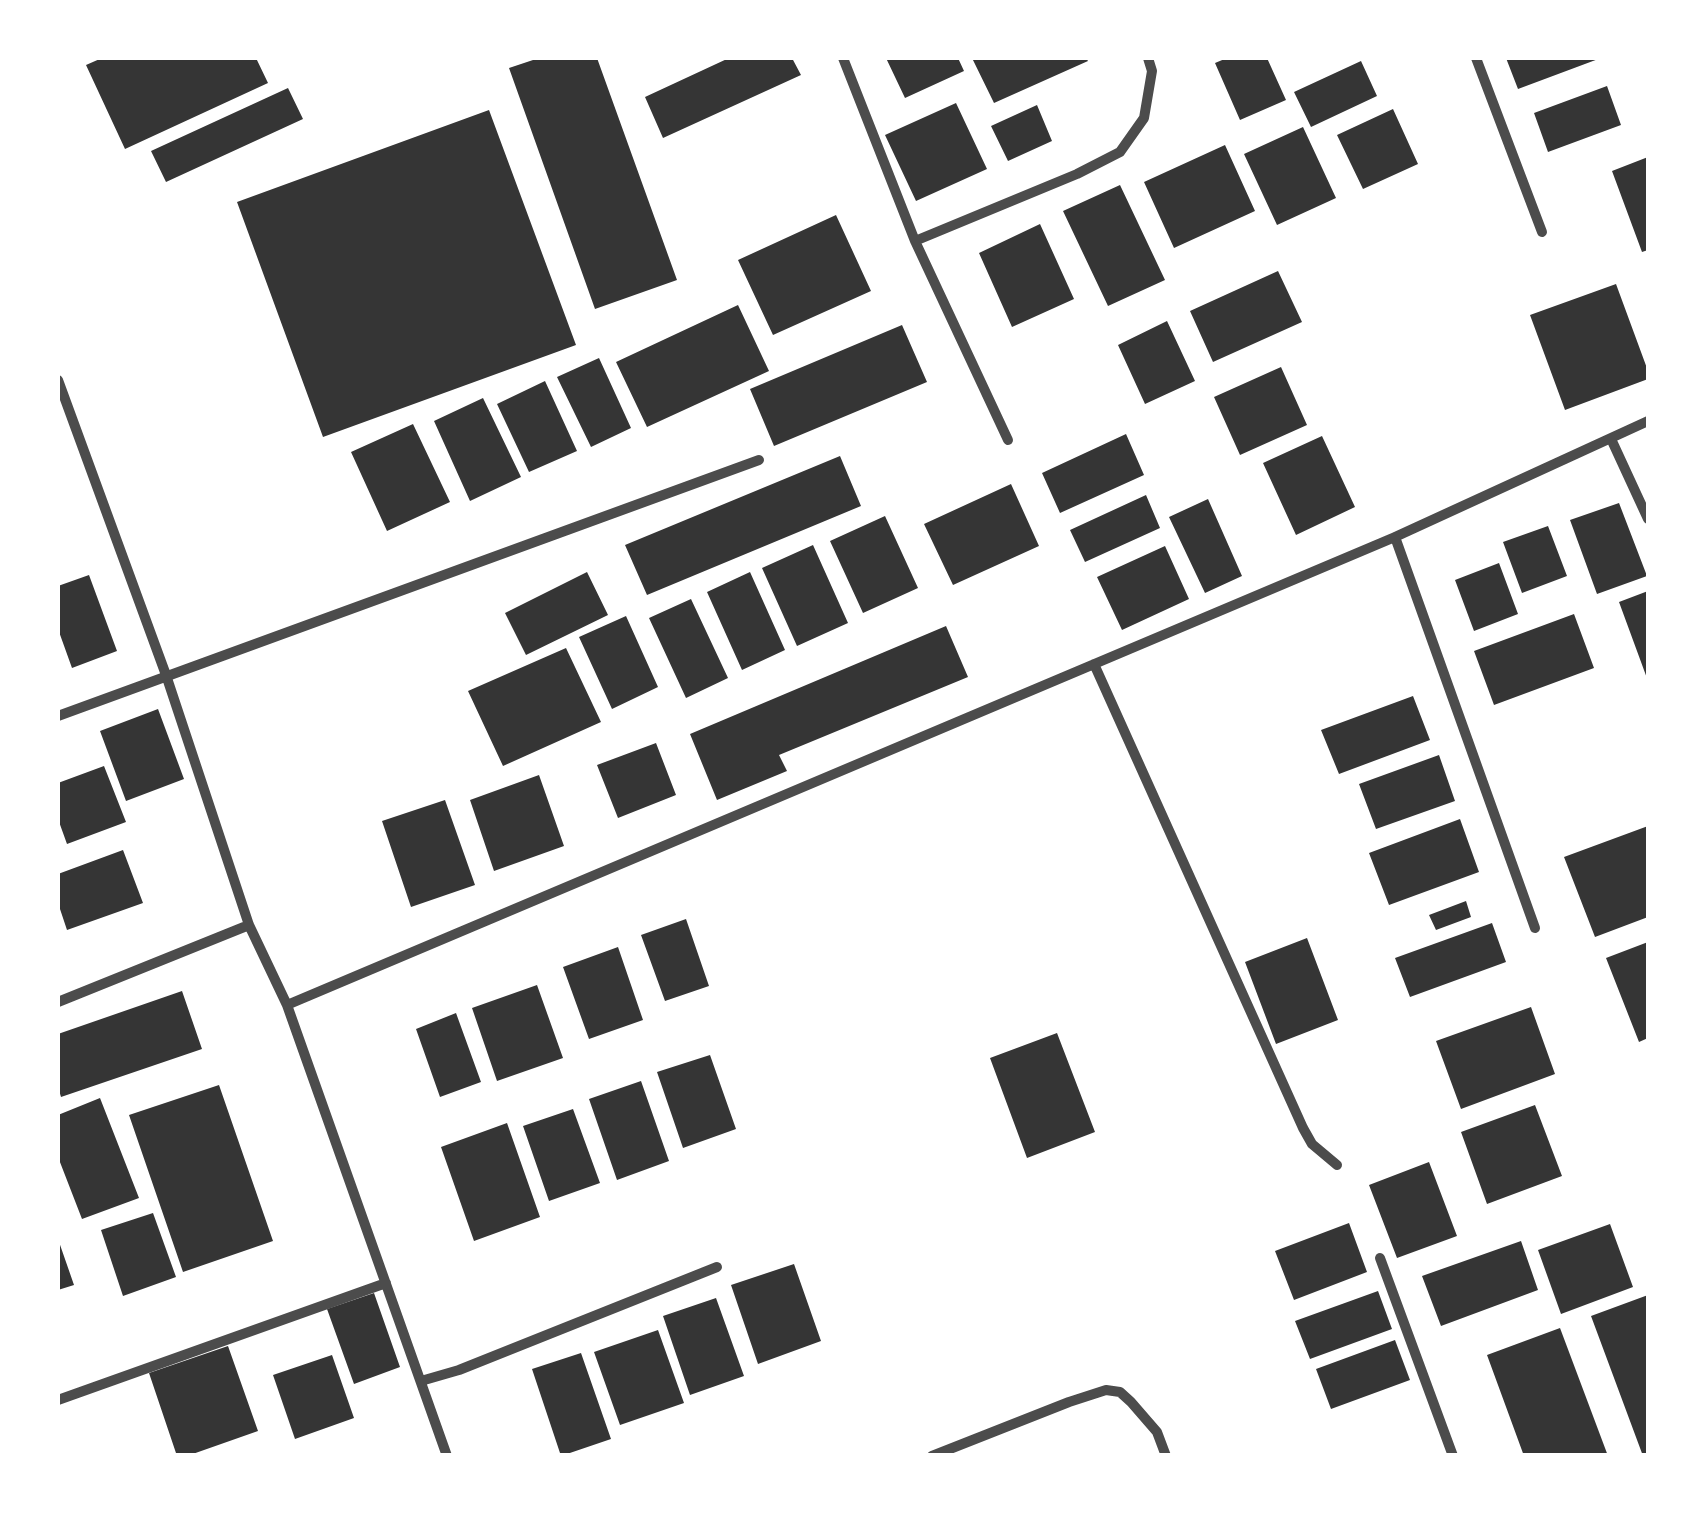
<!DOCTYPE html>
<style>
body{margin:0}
#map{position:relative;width:1706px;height:1513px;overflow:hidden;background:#fff;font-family:"Open Sans",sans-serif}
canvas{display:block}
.frame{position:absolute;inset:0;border:60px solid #fff;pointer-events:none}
</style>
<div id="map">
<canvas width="1706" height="1513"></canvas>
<div class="frame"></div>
</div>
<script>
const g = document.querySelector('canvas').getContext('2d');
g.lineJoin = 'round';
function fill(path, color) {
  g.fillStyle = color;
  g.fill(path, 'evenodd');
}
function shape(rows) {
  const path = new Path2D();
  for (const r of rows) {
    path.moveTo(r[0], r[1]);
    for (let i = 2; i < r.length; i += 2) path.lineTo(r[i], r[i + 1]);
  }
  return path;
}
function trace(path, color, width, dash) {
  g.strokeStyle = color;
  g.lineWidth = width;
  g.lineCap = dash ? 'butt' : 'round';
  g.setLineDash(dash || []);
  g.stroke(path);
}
const building = shape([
 [102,58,256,58,268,83,125,149,86,65],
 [539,58,597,58,677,280,595,309,509,68],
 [729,58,792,58,801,75,663,138,645,97],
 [886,58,958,58,964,71,905,98],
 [972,58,1086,58,1088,61,994,103],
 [1227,58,1267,58,1286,100,1240,120,1215,63],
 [1506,58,1601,58,1518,89],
 [1361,61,1377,96,1311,127,1294,92],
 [1607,86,1621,125,1548,152,1534,113],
 [288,88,303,119,166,182,151,151],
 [956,103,987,169,916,201,885,135],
 [1037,105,1052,141,1008,161,991,126],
 [1393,109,1418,164,1363,189,1337,135],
 [489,110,576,345,323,437,237,202],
 [1303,127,1336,198,1277,225,1244,154],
 [1225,145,1255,211,1174,248,1144,182],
 [1648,157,1648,250,1642,252,1612,171],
 [1120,185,1165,280,1108,306,1063,211],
 [836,215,871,291,773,335,738,260],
 [1040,224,1074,299,1012,327,979,253],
 [1278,271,1302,322,1213,362,1190,311],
 [1616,284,1648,371,1648,379,1565,410,1530,315],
 [738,305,769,371,647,427,616,362],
 [1167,321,1195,381,1145,404,1118,345],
 [902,325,927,382,774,446,750,389],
 [599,358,631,428,591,447,557,377],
 [1281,367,1307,425,1240,455,1214,397],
 [545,381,577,451,529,472,497,404],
 [483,398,521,477,470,501,434,421],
 [413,424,450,502,387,531,351,452],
 [1126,434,1144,475,1060,513,1042,473],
 [1322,436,1355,507,1296,535,1263,463],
 [840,456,861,506,647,595,625,545],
 [1011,484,1039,546,953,585,924,524],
 [1146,495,1160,528,1085,562,1070,530],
 [1208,499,1242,576,1205,593,1169,517],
 [1619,503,1647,576,1597,594,1570,520],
 [885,516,918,588,863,613,830,541],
 [1548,526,1567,576,1522,593,1503,542],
 [813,545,848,623,797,646,762,568],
 [1165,546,1189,599,1122,630,1097,577],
 [1499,563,1518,614,1474,631,1455,580],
 [587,572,608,615,526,655,505,613],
 [750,572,785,650,742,670,707,592],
 [89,575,117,651,72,668,58,629,58,586],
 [1648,591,1648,681,1619,602],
 [691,599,728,678,686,698,649,618],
 [1574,614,1594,668,1494,705,1474,651],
 [626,616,658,687,612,709,579,637],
 [946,626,968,677,779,755,787,771,717,800,690,734],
 [566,648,601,722,503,766,468,691],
 [1413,696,1430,740,1339,774,1321,730],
 [158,709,184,779,126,801,100,731],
 [656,743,676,795,618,818,597,765],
 [1439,755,1455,801,1376,829,1359,784],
 [104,766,126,822,67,844,58,819,58,783],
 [539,775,564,846,494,871,470,800],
 [445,800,475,885,411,907,382,821],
 [1460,819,1479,872,1389,905,1369,853],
 [1648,826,1648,917,1595,937,1564,857],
 [123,850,143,903,67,930,58,903,58,874],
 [1466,901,1471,917,1436,930,1429,915],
 [686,919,709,986,665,1001,641,935],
 [1492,923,1506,962,1410,997,1395,958],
 [1307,938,1338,1020,1276,1044,1245,962],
 [1648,942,1648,1038,1639,1042,1606,958],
 [618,947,643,1020,589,1039,563,967],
 [537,985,563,1058,497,1081,472,1008],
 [182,991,202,1049,61,1097,58,1087,58,1034],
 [1531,1007,1555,1074,1461,1109,1436,1041],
 [456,1013,481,1082,440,1097,416,1029],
 [1057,1033,1095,1132,1027,1158,990,1058],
 [710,1055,736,1129,683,1148,657,1072],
 [641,1081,669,1161,617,1180,589,1099],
 [219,1085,273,1241,183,1272,129,1115],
 [100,1098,139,1198,82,1219,58,1157,58,1115],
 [1535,1105,1562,1176,1487,1204,1461,1132],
 [573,1109,600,1183,549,1201,523,1126],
 [507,1123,540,1217,474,1241,441,1147],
 [1429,1162,1457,1236,1397,1258,1369,1185],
 [153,1213,176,1277,123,1296,101,1230],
 [1349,1223,1367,1272,1294,1300,1275,1251],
 [1610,1224,1633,1287,1561,1314,1538,1250],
 [58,1239,74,1285,58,1290],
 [1521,1241,1538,1290,1441,1326,1422,1276],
 [794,1264,821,1341,758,1364,731,1285],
 [1378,1291,1392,1329,1310,1359,1295,1321],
 [374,1293,400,1367,354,1384,327,1309],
 [1648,1295,1648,1456,1643,1456,1591,1316],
 [716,1298,744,1376,690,1395,663,1316],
 [1560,1328,1608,1456,1524,1456,1487,1355],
 [658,1330,684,1403,620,1425,594,1352],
 [1395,1340,1410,1380,1331,1409,1316,1369],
 [228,1346,258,1431,187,1456,177,1456,149,1373],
 [581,1353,611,1439,561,1456,532,1369],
 [332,1355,354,1418,295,1439,273,1375]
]);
const minor = shape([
 [843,58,915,241,1008,440],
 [1476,58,1542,232],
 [915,241,1077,174,1120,152,1144,118,1152,71,1148,58],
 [58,380,166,675,249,925,287,1005,447,1456],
 [1612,441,1648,519],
 [1395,537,1535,928],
 [1094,664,1303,1128,1312,1144,1337,1165],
 [58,716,759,460],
 [58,1002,249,925],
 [287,1005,1395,537,1648,421],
 [1380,1258,1453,1456],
 [421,1381,459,1370,717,1267],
 [58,1400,386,1283],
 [932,1456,1069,1402,1106,1390,1120,1392,1131,1402,1157,1432,1166,1456]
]);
fill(building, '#353535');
trace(minor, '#4c4c4c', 10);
</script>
